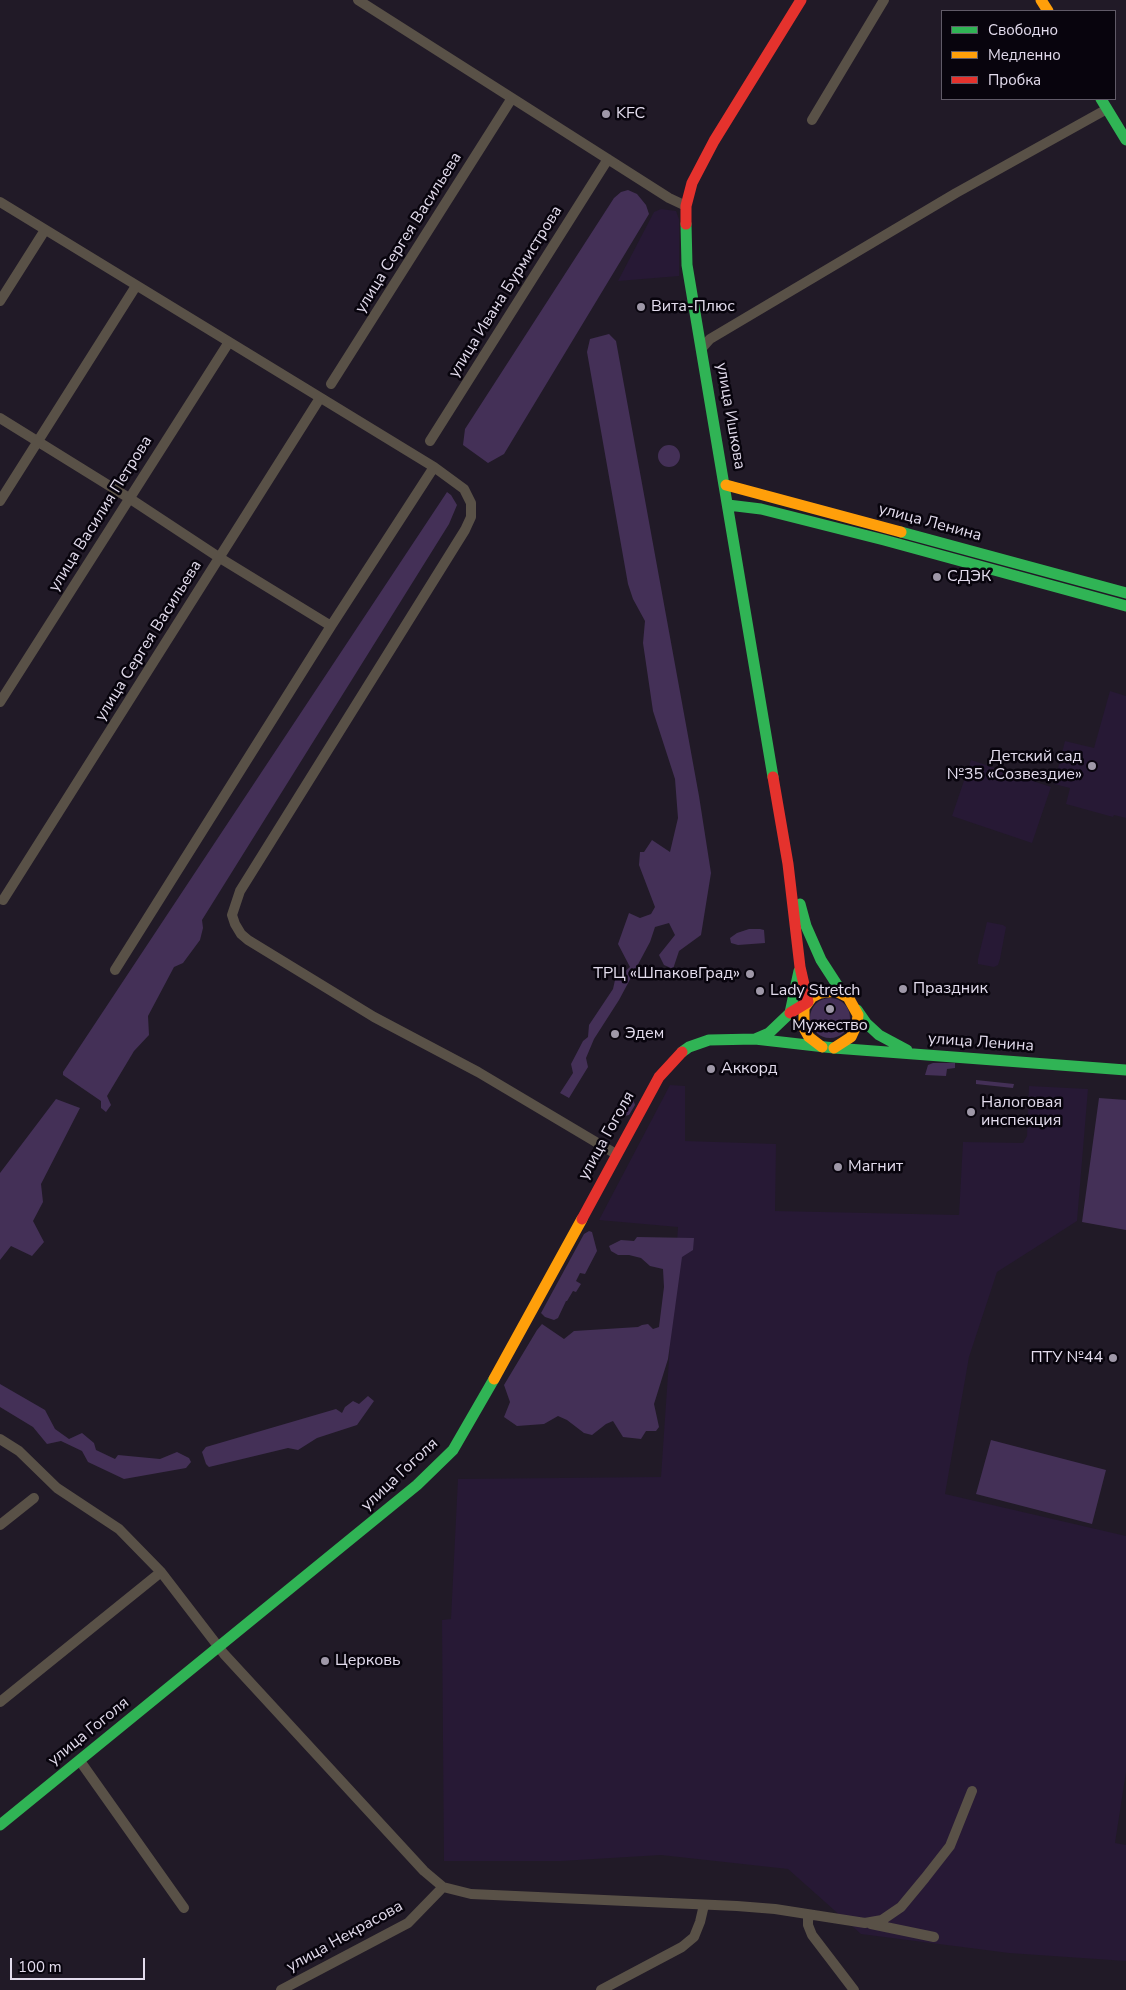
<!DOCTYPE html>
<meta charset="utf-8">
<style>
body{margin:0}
#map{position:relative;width:1126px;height:1990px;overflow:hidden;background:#211a27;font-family:"Nunito Sans",sans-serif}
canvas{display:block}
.legend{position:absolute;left:941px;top:10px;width:175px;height:90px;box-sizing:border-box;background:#08040d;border:1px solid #605a67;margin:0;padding:6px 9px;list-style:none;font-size:15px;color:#e3dced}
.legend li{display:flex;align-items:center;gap:10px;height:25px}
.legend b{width:25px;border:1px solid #605a67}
.scale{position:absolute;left:10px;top:1958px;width:135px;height:22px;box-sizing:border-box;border:2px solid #e3dced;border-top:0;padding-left:6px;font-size:15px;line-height:18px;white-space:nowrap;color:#e3dced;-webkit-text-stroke:4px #08040d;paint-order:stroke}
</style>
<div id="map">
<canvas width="1126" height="1990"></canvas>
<ul class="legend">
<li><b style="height:6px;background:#30b455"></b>Свободно</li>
<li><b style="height:6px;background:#ff9f0a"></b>Медленно</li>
<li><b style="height:6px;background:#e5322d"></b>Пробка</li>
</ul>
<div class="scale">100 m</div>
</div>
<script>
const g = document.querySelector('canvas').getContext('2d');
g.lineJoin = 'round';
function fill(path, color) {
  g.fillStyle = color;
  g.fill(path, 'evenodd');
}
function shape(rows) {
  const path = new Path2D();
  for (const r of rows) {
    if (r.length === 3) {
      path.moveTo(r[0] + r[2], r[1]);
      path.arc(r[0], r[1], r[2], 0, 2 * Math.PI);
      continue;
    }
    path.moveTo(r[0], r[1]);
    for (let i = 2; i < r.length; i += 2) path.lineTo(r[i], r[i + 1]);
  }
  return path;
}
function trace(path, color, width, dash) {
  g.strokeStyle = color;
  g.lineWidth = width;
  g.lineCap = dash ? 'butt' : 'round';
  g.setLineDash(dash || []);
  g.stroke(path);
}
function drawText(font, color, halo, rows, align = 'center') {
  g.font = font + ' "Nunito Sans",sans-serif';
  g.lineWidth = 5;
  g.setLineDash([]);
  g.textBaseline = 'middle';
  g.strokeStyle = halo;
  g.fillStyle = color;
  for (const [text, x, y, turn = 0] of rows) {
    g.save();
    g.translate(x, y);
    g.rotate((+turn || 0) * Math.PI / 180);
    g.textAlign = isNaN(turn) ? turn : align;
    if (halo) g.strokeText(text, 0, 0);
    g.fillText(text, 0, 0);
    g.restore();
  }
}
const built = shape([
 [661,209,676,211,679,219,679,276,618,281,654,212],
 [1110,691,1126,696,1126,818,1114,815,1113,817,1066,804,1070,788,1054,784,1065,741,1094,748],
 [971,760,1051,787,1032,843,952,816],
 [987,922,1003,925,1006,927,1000,959,998,965,994,967,978,964,978,959],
 [670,1085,685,1086,685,1141,776,1144,775,1211,959,1215,963,1142,1023,1143,1027,1136,1029,1086,1088,1089,1077,1221,997,1272,969,1357,945,1494,1126,1536,1126,1772,1115,1843,1126,1845,1126,1961,1009,1953,861,1934,788,1869,661,1855,561,1861,444,1861,442,1620,451,1619,458,1479,661,1477,678,1227,599,1220]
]);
const green = shape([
 [628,190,637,194,646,205,649,214,504,454,488,463,463,445,465,429,614,198,621,192],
 [609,334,616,341,699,796,711,873,701,935,679,951,673,969,664,965,659,955,675,935,669,923,655,927,650,942,619,1000,594,1039,586,1058,588,1067,569,1098,560,1093,573,1073,571,1064,583,1041,588,1037,589,1025,613,989,615,980,630,967,618,944,629,913,640,918,651,914,655,907,639,865,640,852,644,852,652,840,670,852,678,818,675,779,653,711,643,643,645,621,633,599,628,584,587,352,590,339],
 [669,456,11],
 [447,492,451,495,457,505,449,524,202,920,203,928,200,940,183,963,174,967,148,1016,149,1035,134,1051,107,1096,111,1105,106,1112,101,1108,101,1101,63,1075,63,1072],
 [749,929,760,929,764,930,765,943,738,945,731,943,730,938,737,933],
 [830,1018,20],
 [933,1063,955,1063,955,1068,947,1069,946,1076,925,1075,928,1065],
 [976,1080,1014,1084,1013,1088,976,1084],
 [626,1097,633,1099,635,1105,629,1115,620,1117,616,1115,614,1111,622,1099],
 [1099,1098,1126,1100,1126,1230,1082,1222],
 [56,1099,80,1108,41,1184,43,1202,33,1221,44,1242,32,1256,11,1246,0,1260,0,1173],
 [589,1231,592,1232,597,1251,585,1274,580,1273,576,1281,581,1284,576,1292,573,1291,567,1301,566,1301,558,1318,554,1320,545,1317,541,1313,584,1234],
 [637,1237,694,1238,693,1250,682,1257,668,1359,654,1404,659,1427,656,1431,646,1431,641,1439,623,1437,613,1421,606,1424,592,1435,584,1433,567,1420,558,1416,544,1424,517,1426,504,1417,510,1402,504,1385,537,1330,542,1324,564,1339,574,1331,638,1327,642,1325,648,1324,653,1329,659,1327,664,1287,663,1269,650,1266,641,1258,629,1255,618,1255,611,1251,609,1246,621,1240,634,1241],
 [0,1384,45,1410,55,1429,69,1439,82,1433,94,1443,96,1450,115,1459,118,1455,160,1459,177,1452,189,1458,191,1462,186,1468,124,1479,88,1462,82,1451,61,1441,47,1444,33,1427,0,1407],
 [368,1396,374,1401,357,1425,317,1438,298,1450,288,1448,209,1467,206,1464,202,1452,206,1447,336,1409,342,1413,345,1407,353,1401,359,1404],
 [991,1440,1106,1470,1092,1524,976,1494]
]);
const street = shape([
 [358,0,669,198,686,206],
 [812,120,884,0],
 [0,202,434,467,464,489,471,503,471,517,465,530,240,891,232,915,235,924,241,934,248,940,374,1017,478,1072,616,1154],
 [0,301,45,230],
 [702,348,710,339,956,193,1107,109],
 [331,384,512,98],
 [0,418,129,498,220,558,331,626],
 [430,441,608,159],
 [0,501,136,286],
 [0,702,229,342],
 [3,900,320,398],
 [115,970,331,626,434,467],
 [0,1439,19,1451,57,1488,119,1529,161,1572,224,1654,424,1871,443,1887,471,1894,737,1906,775,1909,865,1923,882,1920,901,1907,925,1878,950,1846,972,1791],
 [0,1525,34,1498],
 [0,1702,161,1572],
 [80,1761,184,1908],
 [808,1915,808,1925,812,1935,854,1990],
 [871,1924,934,1937],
 [281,1990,408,1923,443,1887],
 [601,1990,682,1947,694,1937,700,1922,704,1905]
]);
const fast = shape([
 [1101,99,1126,140],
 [686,224,687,265,773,777],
 [728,505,761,509,884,540,1126,606],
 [901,532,1126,593],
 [800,904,806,926,821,960,843,994],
 [857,1010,866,1023,879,1035,907,1050],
 [755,1039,769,1033,790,1013,799,971],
 [682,1052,689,1047,709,1040,755,1039,834,1048,1126,1070],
 [0,1825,417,1485,453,1450,494,1379]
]);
const slow = shape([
 [1041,0,1048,11],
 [726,485,901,532],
 [822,1047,809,1037,804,1028,804,1008,812,997,820,993,836,991,848,997,858,1015,857,1024,851,1037,834,1048],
 [494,1379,582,1219]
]);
const jam = shape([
 [686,224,686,206,692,183,714,141,801,0],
 [773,777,788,864,800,967,808,1002,790,1013],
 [582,1219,659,1077,682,1052]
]);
const markers = [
 [606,114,5,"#9f98a8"],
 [641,307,5,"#9f98a8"],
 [937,577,5,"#9f98a8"],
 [1092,766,5,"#9f98a8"],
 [750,974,5,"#9f98a8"],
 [903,989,5,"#9f98a8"],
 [760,991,5,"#9f98a8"],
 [830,1009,5,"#9f98a8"],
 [615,1034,5,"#9f98a8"],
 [711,1069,5,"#9f98a8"],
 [971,1112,5,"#9f98a8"],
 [838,1167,5,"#9f98a8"],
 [1113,1358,5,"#9f98a8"],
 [325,1661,5,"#9f98a8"]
];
const poiNames = [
 ["KFC",616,114],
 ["Вита-Плюс",651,307],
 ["СДЭК",947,577],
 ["Детский сад",1082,757,"right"],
 ["№35 «Созвездие»",1082,775,"right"],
 ["ТРЦ «ШпаковГрад»",740,974,"right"],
 ["Праздник",913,989],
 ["Lady Stretch",770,991],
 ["Мужество",830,1026,"center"],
 ["Эдем",625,1034],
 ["Аккорд",721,1069],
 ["Налоговая",981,1103],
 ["инспекция",981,1121],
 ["Магнит",848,1167],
 ["ПТУ №44",1103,1358,"right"],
 ["Церковь",335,1661]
];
const streetNames = [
 ["улица Сергея Васильева",409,233,-58],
 ["улица Ивана Бурмистрова",506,292,-58],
 ["улица Ишкова",730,416,80],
 ["улица Василия Петрова",101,514,-58],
 ["улица Ленина",930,523,15],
 ["улица Сергея Васильева",149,641,-58],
 ["улица Ленина",981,1043,4],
 ["улица Гоголя",607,1136,-61],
 ["улица Гоголя",400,1475,-43],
 ["улица Гоголя",89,1732,-39],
 ["улица Некрасова",345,1937,-29]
];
fill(built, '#271935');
fill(green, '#443057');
trace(street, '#595147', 10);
trace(fast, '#30b455', 11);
trace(slow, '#ff9f0a', 11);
trace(jam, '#e5322d', 11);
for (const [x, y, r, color] of markers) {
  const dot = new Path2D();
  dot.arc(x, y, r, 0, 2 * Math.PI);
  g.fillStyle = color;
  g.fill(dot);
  trace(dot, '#08040d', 2);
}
drawText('16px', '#e3dced', '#08040d', poiNames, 'left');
drawText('16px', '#e3dced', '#08040d', streetNames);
</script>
